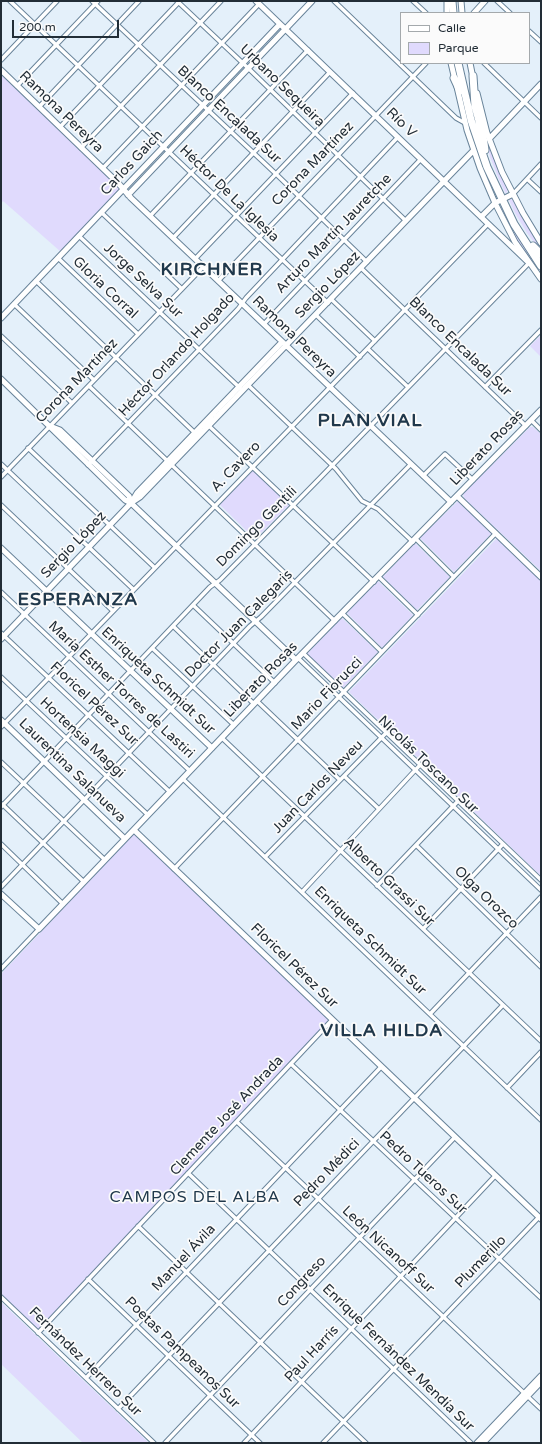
<!DOCTYPE html>
<meta charset="utf-8">
<style>
body{margin:0}
#map{position:relative;width:542px;height:1444px;overflow:hidden;background:#e4f0fa;font-family:"Varela Round",sans-serif}
canvas{display:block}
.frame{position:absolute;inset:0;border:2px solid #222d36;pointer-events:none}
.legend{position:absolute;left:400px;top:12px;width:130px;height:52px;box-sizing:border-box;background:#fbfbfb;border:1px solid #a4a9ac;margin:0;padding:5px 7px;list-style:none;font-size:12px;color:#222d36}
.legend li{display:flex;align-items:center;gap:8px;height:20px}
.legend b{width:20px;border:1px solid #a4a9ac}
.scale{position:absolute;left:12px;top:20px;width:107px;height:18px;box-sizing:border-box;border:2px solid #222d36;border-top:0;padding-left:5px;font-size:12px;line-height:14px;white-space:nowrap;color:#222d36;-webkit-text-stroke:3px #fbfbfb;paint-order:stroke}
</style>
<div id="map">
<canvas width="542" height="1444"></canvas>
<div class="frame"></div>
<ul class="legend">
<li><b style="height:5px;background:#fff"></b>Calle</li>
<li><b style="height:11px;background:#e0dafd"></b>Parque</li>
</ul>
<div class="scale">200 m</div>
</div>
<script>
const g = document.querySelector('canvas').getContext('2d');
g.lineJoin = 'round';
function fill(path, color) {
  g.fillStyle = color;
  g.fill(path, 'evenodd');
}
function shape(rows) {
  const path = new Path2D();
  for (const r of rows) {
    path.moveTo(r[0], r[1]);
    for (let i = 2; i < r.length; i += 2) path.lineTo(r[i], r[i + 1]);
  }
  return path;
}
function trace(path, color, width, dash) {
  g.strokeStyle = color;
  g.lineWidth = width;
  g.lineCap = dash ? 'butt' : 'round';
  g.setLineDash(dash || []);
  g.stroke(path);
}
function drawText(font, color, halo, rows, align = 'center') {
  g.font = font + ' "Varela Round",sans-serif';
  g.lineWidth = 3.5;
  g.setLineDash([]);
  g.textBaseline = 'middle';
  g.strokeStyle = halo;
  g.fillStyle = color;
  for (const [text, x, y, turn = 0] of rows) {
    g.save();
    g.translate(x, y);
    g.rotate((+turn || 0) * Math.PI / 180);
    g.textAlign = isNaN(turn) ? turn : align;
    if (halo) g.strokeText(text, 0, 0);
    g.fillText(text, 0, 0);
    g.restore();
  }
}
const green = shape([
 [1,74,121,189,61,252,3,201,1,204],
 [476,98,500,172,508,189,506,194,500,182,490,157],
 [512,199,541,246,541,251,527,233,515,213,509,200],
 [501,205,511,223,520,241,538,269,541,277,515,237,500,208],
 [541,335,541,357,530,346],
 [530,427,533,427,541,434,541,571,464,498,463,494],
 [253,469,289,505,255,539,219,504],
 [458,501,492,533,454,572,420,538],
 [497,538,541,580,541,876,349,692],
 [415,543,450,577,417,610,383,577],
 [378,581,413,615,382,648,347,613],
 [342,618,378,652,343,688,307,654],
 [134,834,330,1020,38,1330,1,1294,1,974],
 [1,1302,149,1443,83,1443,1,1364]
]);
const street = shape([
 [10,1,328,303],
 [92,1,276,174,367,262],
 [177,1,248,68,406,221],
 [334,1,456,118,465,123],
 [413,1,426,13],
 [497,1,510,13],
 [529,31,541,42],
 [1,60,57,1],
 [484,63,541,118],
 [17,86,98,1],
 [39,107,139,1],
 [60,127,179,2],
 [81,148,221,1],
 [103,168,259,4],
 [527,179,541,192],
 [513,194,541,164],
 [102,213,182,289],
 [150,216,308,50],
 [79,236,240,388],
 [173,238,330,72],
 [58,258,138,334],
 [195,259,353,93],
 [361,268,526,426],
 [36,281,195,433],
 [218,281,426,63],
 [331,299,375,341],
 [14,304,94,380],
 [316,315,360,357],
 [264,324,421,159],
 [1,336,72,403],
 [368,349,408,387],
 [248,385,336,469,362,501,378,509,413,542],
 [89,386,335,621],
 [485,387,541,330],
 [531,420,541,430],
 [209,426,374,582],
 [28,448,154,567],
 [1,464,133,589],
 [88,465,238,309,246,298,398,137],
 [423,476,445,454,473,480],
 [1,477,203,267],
 [1,505,113,611],
 [416,539,454,577],
 [379,577,418,615],
 [1,592,190,771],
 [193,605,275,683],
 [343,614,382,652],
 [173,626,254,704],
 [1,633,170,792],
 [152,648,234,725],
 [303,653,541,880],
 [298,658,541,890],
 [1,677,148,815],
 [257,701,340,780],
 [1,727,488,224],
 [222,738,541,1041],
 [1,762,105,860],
 [344,776,379,809],
 [183,779,541,1120],
 [2,804,84,882],
 [1,807,210,587,220,580,320,478,529,263],
 [1,844,63,904],
 [416,845,541,967],
 [265,857,386,733],
 [174,869,496,533],
 [377,886,458,801],
 [1,887,250,626,261,617,411,464],
 [302,892,420,765],
 [423,929,503,844],
 [1,969,39,929],
 [430,1014,541,897],
 [291,1064,541,1298],
 [507,1088,541,1052],
 [237,1122,541,1409],
 [188,1173,471,1443],
 [138,1226,366,1443],
 [88,1279,260,1443],
 [1,1297,154,1443],
 [38,1333,332,1020],
 [86,1378,381,1067],
 [118,1409,503,1005],
 [165,1443,455,1137],
 [244,1443,495,1176],
 [323,1443,539,1217]
]);
const secondary = shape([
 [256,1,529,263],
 [447,1,447,13],
 [461,1,462,13],
 [474,13,485,1],
 [451,63,455,80],
 [470,63,473,78],
 [1,70,119,184,131,198,451,502],
 [457,87,467,130,480,168,495,203,515,242,541,279],
 [477,93,487,133,502,172,523,213,541,243],
 [489,139,541,84],
 [128,195,312,1],
 [481,217,495,203,513,194],
 [1,318,280,24],
 [1,379,125,500,131,503,296,660],
 [50,426,60,430,129,496,131,503],
 [457,496,541,577],
 [131,503,140,497,473,151],
 [1,548,212,748],
 [1,639,131,503,137,493,282,342],
 [1,720,125,839],
 [134,830,541,1219],
 [1,894,39,929,294,662,541,410],
 [477,1443,541,1376],
 [483,1443,541,1382]
]);
const highway = shape([
 [452,1,453,13],
 [458,63,471,120,487,167,514,224,541,266],
 [473,76,475,106,483,136,485,150],
 [454,78,460,91],
 [533,246,541,254]
]);
const streetNames = [
 ["Urbano Sequeira",282,86,44],
 ["Ramona Pereyra",61,112,44],
 ["Blanco Encalada Sur",229,115,43],
 ["Río V",401,123,44],
 ["Carlos Gaich",132,163,-47],
 ["Corona Martínez",313,164,-46],
 ["Héctor De La Iglesia",229,194,44],
 ["Arturo Martín Jauretche",334,234,-46],
 ["Jorge Selva Sur",143,281,43],
 ["Sergio López",328,285,-46],
 ["Gloria Corral",105,288,43],
 ["Ramona Pereyra",294,337,44],
 ["Blanco Encalada Sur",460,347,44],
 ["Héctor Orlando Holgado",177,355,-47],
 ["Corona Martínez",77,381,-46],
 ["Liberato Rosas",487,448,-46],
 ["A. Cavero",236,467,-46],
 ["Domingo Gentili",257,527,-45],
 ["Sergio López",74,545,-46],
 ["Doctor Juan Calegaris",239,624,-45],
 ["Liberato Rosas",261,680,-46],
 ["Enriqueta Schmidt Sur",158,681,43],
 ["María Esther Torres de Lastiri",121,690,43],
 ["Mario Fiorucci",327,694,-46],
 ["Floricel Pérez Sur",94,704,43],
 ["Hortensia Maggi",82,738,43],
 ["Nicolás Toscano Sur",428,765,44],
 ["Laurentina Salanueva",72,771,44],
 ["Juan Carlos Neveu",318,787,-46],
 ["Alberto Grassi Sur",389,882,44],
 ["Olga Orozco",486,898,44],
 ["Enriqueta Schmidt Sur",370,941,44],
 ["Floricel Pérez Sur",294,966,44],
 ["Clemente José Andrada",227,1116,-47],
 ["Pedro Médici",327,1173,-46],
 ["Pedro Tueros Sur",423,1173,43],
 ["León Nicanoff Sur",388,1250,43],
 ["Manuel Ávila",184,1258,-47],
 ["Plumerillo",481,1262,-46],
 ["Congreso",302,1282,-47],
 ["Poetas Pampeanos Sur",182,1353,44],
 ["Paul Harris",312,1354,-47],
 ["Enrique Fernández Mendía Sur",398,1358,44],
 ["Fernández Herrero Sur",85,1362,44]
];
const quarterNames = [
 ["CAMPOS DEL ALBA",195,1198]
];
const districtNames = [
 ["KIRCHNER",212,270],
 ["PLAN VIAL",370,421],
 ["ESPERANZA",78,600],
 ["VILLA HILDA",382,1031]
];
fill(green, '#e0dafd');
trace(street, '#69849a', 5.5);
trace(secondary, '#69849a', 7);
trace(highway, '#69849a', 9);
trace(street, '#fff', 3.5);
trace(secondary, '#fff', 5);
trace(highway, '#fff', 7);
drawText('14px', '#222d36', '#fbfbfb', streetNames);
g.letterSpacing = '1px';
drawText('16px', '#20384b', '#fbfbfb', quarterNames);
g.letterSpacing = '0px';
g.letterSpacing = '1px';
drawText('bold 18px', '#20384b', '#fbfbfb', districtNames);
g.letterSpacing = '0px';
</script>
